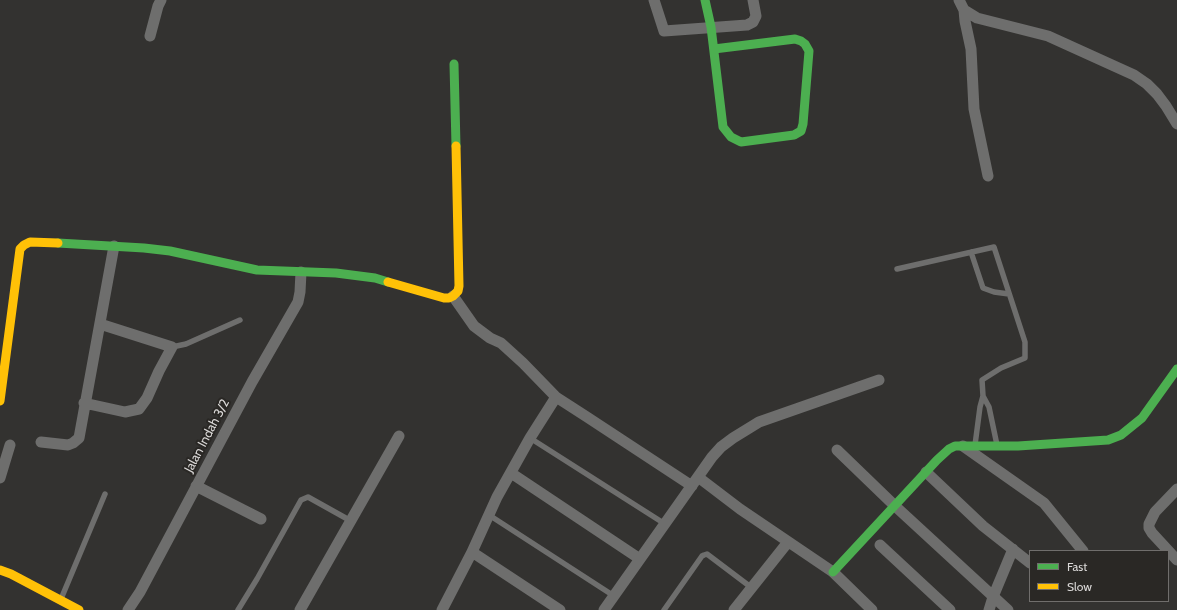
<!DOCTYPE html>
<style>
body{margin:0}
#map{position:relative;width:1177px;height:610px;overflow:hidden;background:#333230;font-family:Cabin,sans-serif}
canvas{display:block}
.legend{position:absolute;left:1029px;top:550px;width:140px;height:52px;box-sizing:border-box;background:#2a2825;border:1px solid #706e6c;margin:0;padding:5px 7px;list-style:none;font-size:12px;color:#dad8d7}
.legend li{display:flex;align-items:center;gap:8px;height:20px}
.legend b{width:20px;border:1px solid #706e6c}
</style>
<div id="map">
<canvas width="1177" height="610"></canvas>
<ul class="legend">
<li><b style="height:5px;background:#4caf50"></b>Fast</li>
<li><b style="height:5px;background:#ffc107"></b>Slow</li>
</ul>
</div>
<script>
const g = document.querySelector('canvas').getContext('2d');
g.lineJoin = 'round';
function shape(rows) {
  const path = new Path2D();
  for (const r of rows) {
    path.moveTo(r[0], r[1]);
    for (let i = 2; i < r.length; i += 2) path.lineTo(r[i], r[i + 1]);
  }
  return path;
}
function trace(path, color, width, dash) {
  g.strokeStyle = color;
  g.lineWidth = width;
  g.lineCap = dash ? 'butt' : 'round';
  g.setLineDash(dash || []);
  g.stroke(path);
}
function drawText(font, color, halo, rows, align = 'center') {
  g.font = font + ' Cabin,sans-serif';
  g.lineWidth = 4;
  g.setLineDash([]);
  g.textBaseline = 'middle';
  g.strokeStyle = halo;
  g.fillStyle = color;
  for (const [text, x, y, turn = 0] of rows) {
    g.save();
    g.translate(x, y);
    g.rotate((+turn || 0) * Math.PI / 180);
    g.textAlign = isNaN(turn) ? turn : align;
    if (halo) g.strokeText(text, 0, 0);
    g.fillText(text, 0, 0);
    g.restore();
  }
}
const lane = shape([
 [971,252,983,288,994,292,1009,294],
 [897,269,994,247,1025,342,1025,358,1001,368,982,380,983,396,989,407,997,445],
 [172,347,186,344,240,320],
 [530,438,665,524],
 [975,445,980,407,983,396],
 [489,515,614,596],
 [61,599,105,494],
 [238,610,257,579,301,500,308,497,351,521],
 [664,610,702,556,704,555,707,554,752,588]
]);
const street = shape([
 [654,0,664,31,747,25,753,22,756,16,753,0],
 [959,0,964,10,977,18,1048,36,1134,75,1147,84,1157,94,1166,106,1177,124],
 [964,10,965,21,971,49,974,109,988,176],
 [150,36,158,6,161,0],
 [453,296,474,326,490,338,501,343,523,363,556,397,587,417,692,486],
 [84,403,125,412,139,409,147,398,159,371,172,347,100,324],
 [41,442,68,445,73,443,79,438,114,246],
 [963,446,1044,503,1083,551],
 [837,450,895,506,1008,610],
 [926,472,983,526,1030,563],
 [511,473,640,559],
 [698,477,740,509,833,572,872,610],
 [0,478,10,445],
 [196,486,261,519],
 [1177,489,1155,512,1149,524,1149,528,1152,533,1177,560],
 [880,545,950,610],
 [472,552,560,610],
 [128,610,140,592,252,382,298,302,300,292,301,272],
 [300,610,399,436],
 [442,610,472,552,497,497,530,438,556,397],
 [604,610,712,457,721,447,733,438,759,422,879,380],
 [734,610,788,542],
 [989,610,993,597,1013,549]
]);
const fast = shape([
 [705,0,711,27,723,127,731,137,741,142,794,135,801,131,803,124,809,51,805,44,801,41,795,39,714,49],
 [454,64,456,146],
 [58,243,144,248,170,251,257,270,336,273,375,278,388,282],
 [833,572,937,460,949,449,955,446,1018,446,1108,440,1121,435,1142,418,1177,369]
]);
const slow = shape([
 [388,282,444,298,449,298,453,296,458,291,459,286,456,146],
 [0,401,20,249,24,245,30,242,58,243],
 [0,570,11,574,79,610]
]);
const streetNames = [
 ["Jalan Indah 3/2",207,436,-62]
];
trace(lane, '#6e6e6d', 5.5);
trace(street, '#6e6e6d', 11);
trace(fast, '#4caf50', 9);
trace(slow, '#ffc107', 9);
drawText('13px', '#dad8d7', '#2a2825', streetNames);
</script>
